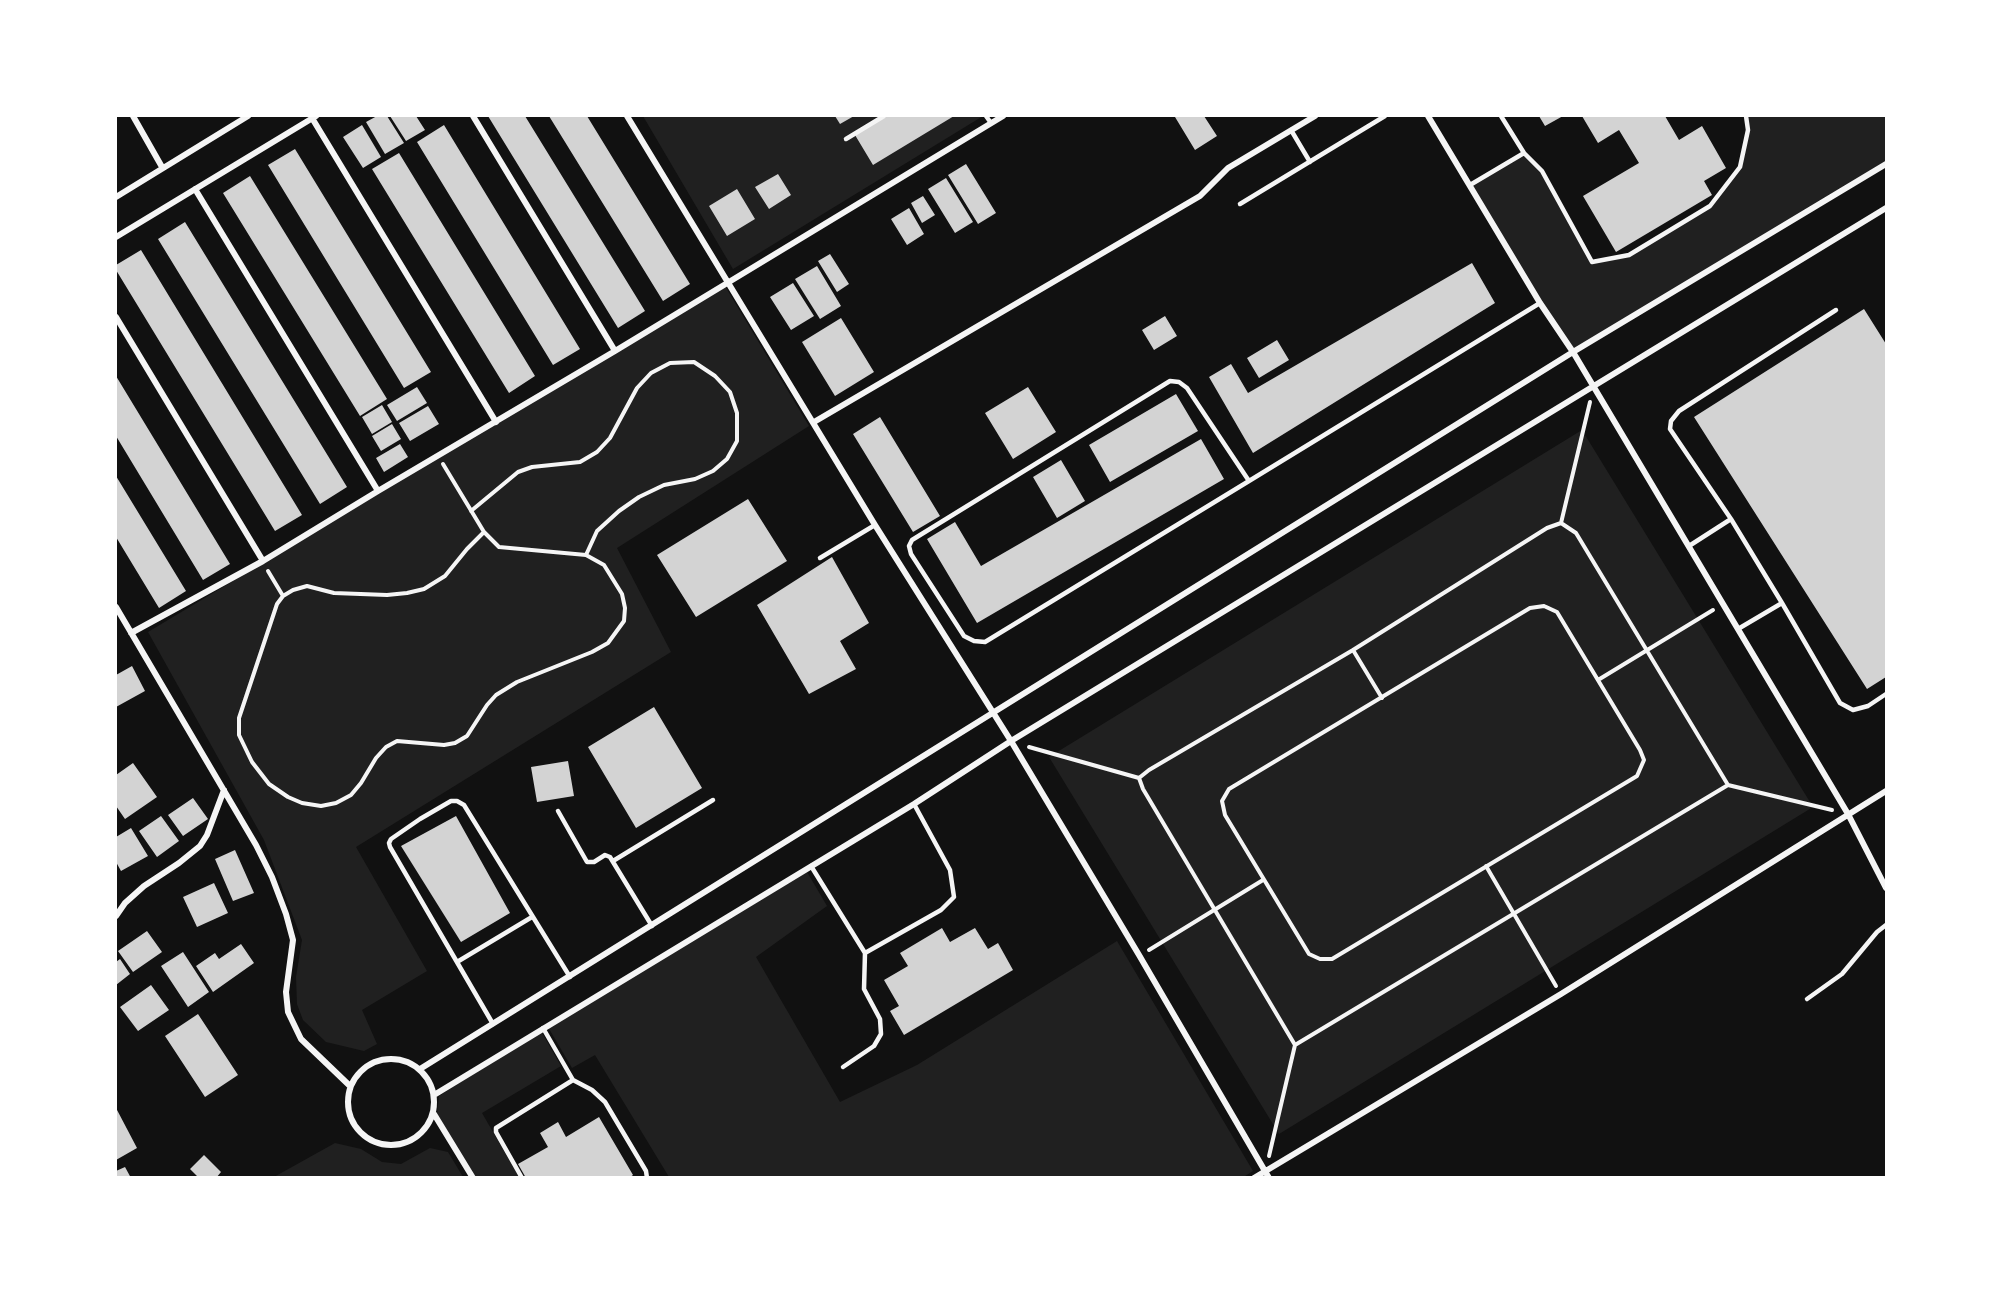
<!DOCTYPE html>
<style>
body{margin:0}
#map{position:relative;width:2002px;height:1293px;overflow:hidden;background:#111;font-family:"Golos Text",sans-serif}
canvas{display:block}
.frame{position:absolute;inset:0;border:117px solid #fff;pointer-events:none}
</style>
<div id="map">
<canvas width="2002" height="1293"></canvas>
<div class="frame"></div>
</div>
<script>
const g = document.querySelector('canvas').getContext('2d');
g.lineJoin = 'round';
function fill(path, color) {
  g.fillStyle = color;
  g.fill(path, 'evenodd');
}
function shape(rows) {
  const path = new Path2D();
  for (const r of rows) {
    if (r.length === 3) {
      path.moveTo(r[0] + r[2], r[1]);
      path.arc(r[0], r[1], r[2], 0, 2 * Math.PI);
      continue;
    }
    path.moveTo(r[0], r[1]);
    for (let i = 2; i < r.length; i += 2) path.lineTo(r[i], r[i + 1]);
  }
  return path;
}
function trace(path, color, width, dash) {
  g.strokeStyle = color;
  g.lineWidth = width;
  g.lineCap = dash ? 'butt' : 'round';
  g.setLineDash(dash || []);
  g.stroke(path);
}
const green = shape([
 [643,116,983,116,733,269],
 [1746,116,1886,116,1886,164,1573,352,1470,185,1524,153,1542,171,1592,262,1629,255,1710,206,1740,167,1748,130],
 [725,286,809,426,617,548,671,652,356,847,427,971,362,1010,377,1044,364,1051,326,1042,303,1020,297,1004,296,977,302,940,264,840,148,632],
 [1582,430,1813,807,1279,1134,1049,757],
 [807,872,827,906,756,957,840,1102,917,1065,1117,941,1253,1171,1242,1178,669,1177,595,1055,572,1068,548,1027],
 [541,1031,561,1066,482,1113,519,1177,475,1177,437,1114,439,1096],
 [335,1143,361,1149,382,1162,401,1164,430,1148,448,1152,463,1177,274,1177]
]);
const building = shape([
 [377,116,387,116,404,143,385,154,366,122],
 [390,116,416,116,425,130,406,141],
 [488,116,525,116,645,311,618,328],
 [549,116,587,116,690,284,663,301],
 [835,116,854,116,840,124],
 [887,116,954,116,873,165,855,135],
 [1178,116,1204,116,1217,136,1195,150,1175,117],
 [1539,116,1563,116,1545,126],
 [1582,116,1665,116,1679,140,1702,126,1726,168,1704,181,1712,195,1616,252,1583,196,1639,163,1619,130,1598,143],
 [362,125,381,157,363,168,343,137],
 [444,125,580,349,553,365,417,142],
 [295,149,431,372,404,388,268,165],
 [399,153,535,376,509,393,372,169],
 [966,164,996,213,978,224,948,175],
 [778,174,791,195,769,209,755,187],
 [250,176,387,399,360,416,223,193],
 [946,178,973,222,955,233,928,189],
 [737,189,755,219,727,236,709,206],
 [923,196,935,215,922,223,911,203],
 [909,208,924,234,907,245,891,219],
 [185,222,347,487,320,504,158,239],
 [141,250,302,515,275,531,116,270,116,265],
 [830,254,849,284,837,292,818,261],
 [1472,263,1495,303,1253,453,1209,377,1231,364,1248,393],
 [817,266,841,306,820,319,795,279],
 [793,283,814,316,791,330,770,297],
 [1864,309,1886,344,1886,677,1867,689,1694,417],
 [1165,316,1177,336,1154,350,1142,330],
 [841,318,874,372,835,396,802,342],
 [1277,340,1289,360,1259,378,1247,358],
 [116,376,230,564,203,580,116,436],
 [417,387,427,403,397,421,387,405],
 [1028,387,1056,432,1013,459,985,413],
 [1176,394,1198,431,1110,482,1089,445],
 [382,405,392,422,372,434,362,417],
 [428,406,439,424,410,441,399,423],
 [880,417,940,516,913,532,853,434],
 [392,424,401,439,381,451,372,436],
 [1201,439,1224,479,977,623,927,539,955,522,981,566],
 [400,444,408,457,384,472,376,458],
 [1061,460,1085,501,1057,518,1033,477],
 [116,476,186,591,159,608,116,537],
 [748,499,787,561,696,617,657,555],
 [832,557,869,623,840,641,856,669,809,694,757,605],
 [132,666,145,691,116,707,116,675],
 [654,707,702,788,636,828,588,747],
 [568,761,574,796,537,802,531,767],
 [133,763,157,797,125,819,116,806,116,775],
 [193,798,208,819,183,836,168,815],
 [161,816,179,841,157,857,139,831],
 [456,816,510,913,461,942,401,846],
 [131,828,148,856,121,871,116,862,116,837],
 [235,850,254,893,233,901,215,859],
 [214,883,228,913,197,927,183,897],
 [942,928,950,942,975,928,988,949,998,943,1013,970,904,1035,890,1011,899,1006,884,980,908,966,900,953],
 [147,931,162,952,133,972,118,951],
 [241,944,254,963,213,992,196,966,215,953,219,959],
 [183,952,209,992,188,1007,161,966],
 [120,959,130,974,116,985,116,962],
 [151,985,169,1010,138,1031,120,1007],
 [198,1014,238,1075,205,1097,165,1036],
 [116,1108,137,1148,116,1160],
 [599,1117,633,1175,629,1178,526,1178,518,1164,548,1147,540,1133,558,1122,566,1137],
 [204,1155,221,1172,216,1178,199,1178,190,1169],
 [125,1167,131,1178,116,1178,116,1171]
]);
const path = shape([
 [443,464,484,532,499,547,586,555,604,565,622,594,625,608,624,621,608,643,592,652,517,682,496,695,487,705,467,736,455,743,444,745,397,741,386,747,376,758,361,783,351,795,336,803,321,806,302,803,288,797,269,784,252,762,239,735,239,718,277,604,283,596,293,590,307,586,334,593,387,595,407,593,424,589,445,576,467,549,484,532],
 [471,511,518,472,532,467,580,462,597,452,610,438,637,388,651,373,670,363,694,362,715,376,730,392,737,413,737,441,727,459,713,471,695,479,664,485,639,497,619,511,597,531,586,555],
 [1561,523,1576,533,1728,785,1295,1045,1143,789,1139,778,1149,770,1353,650,1547,528,1561,523],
 [1561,523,1590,402],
 [268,571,283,596],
 [1544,606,1557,612,1640,750,1644,760,1637,776,1332,959,1320,959,1309,954,1225,815,1222,801,1229,789,1530,608,1544,606],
 [1353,650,1382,698],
 [1598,680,1713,610],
 [1029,747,1139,778],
 [1728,785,1832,810],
 [1486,866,1556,986],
 [1149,950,1263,880],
 [1269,1156,1295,1045]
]);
const service = shape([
 [986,116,991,123],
 [1291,130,1310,162],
 [846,139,884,116],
 [1524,153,1542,171,1592,262,1629,255,1710,206,1740,167,1748,130,1746,116],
 [1470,185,1524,153,1501,116],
 [1240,204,1385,116],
 [1836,310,1679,411,1671,421,1670,429,1731,519,1782,603,1840,703,1853,710,1868,706,1886,694],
 [1249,481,1187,388,1179,382,1170,381,912,540,909,546,911,554,964,636,974,641,985,642,1249,481,1540,303],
 [1689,546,1731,519],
 [820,558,875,525],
 [1738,629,1782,603],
 [558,811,587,862,594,862,605,855,610,857,652,926],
 [613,861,713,800],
 [811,866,865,953,941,910,954,897,950,870,914,804],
 [457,962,532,917],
 [1807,999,1842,974,1877,932,1886,925],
 [493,1024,390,847,389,843,391,839,420,819,451,801,457,801,464,805,570,977],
 [543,1028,573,1080,592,1090,605,1102,646,1171,647,1178],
 [843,1067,874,1046,881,1034,880,1019,864,989,865,953],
 [522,1178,496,1132,496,1128,573,1080]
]);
const minor = shape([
 [133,116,162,167],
 [473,116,615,351],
 [627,116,875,525,1011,741,1139,955,1269,1178],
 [1428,116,1540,303,1573,352,1848,814,1886,888],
 [312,118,496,422],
 [195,189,378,491],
 [116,197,248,116],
 [116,237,316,116],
 [116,317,263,561],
 [814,422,1200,196,1228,168,1315,116],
 [116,607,256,845,272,877,286,914,293,940,286,992,288,1012,301,1039,350,1086],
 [131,633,263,561,378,491,615,351,1003,116],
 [116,916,125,903,144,886,179,863,200,846,207,835,224,790],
 [391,1102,43],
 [420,1069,1573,352,1886,164],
 [434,1095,914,804,1011,741,1886,208],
 [434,1114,473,1178],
 [1254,1178,1561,994,1886,791]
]);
fill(green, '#202020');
fill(building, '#d3d3d3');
trace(path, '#f5f5f5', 4);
trace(service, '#f5f5f5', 4.5);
trace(minor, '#f5f5f5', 6);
</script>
